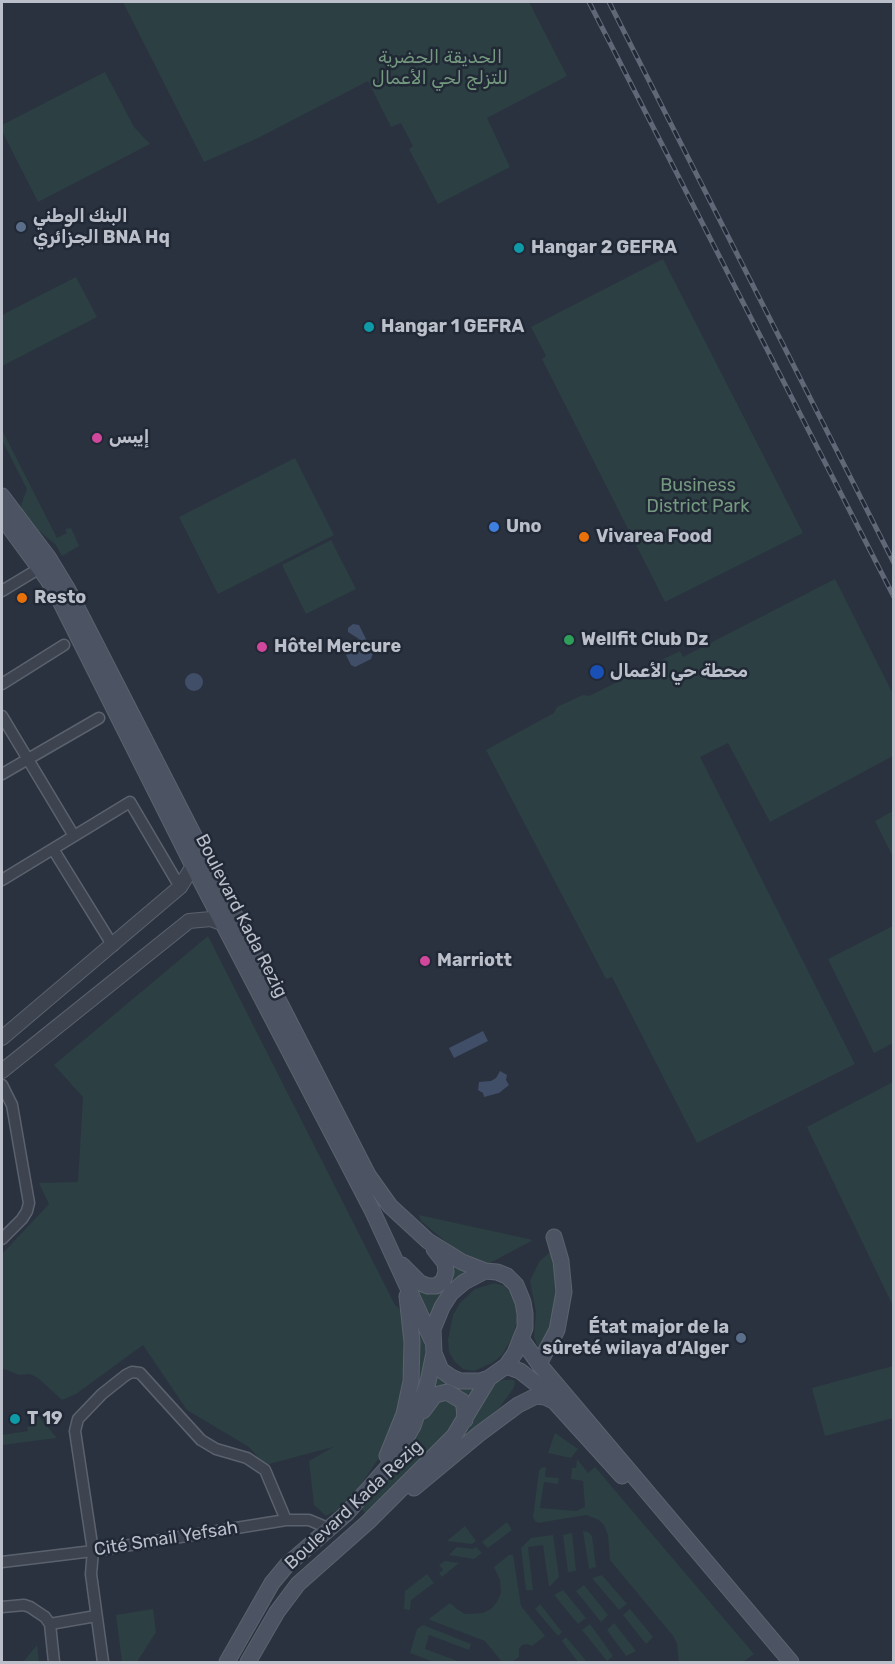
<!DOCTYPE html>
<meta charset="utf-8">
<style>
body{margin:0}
#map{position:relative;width:895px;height:1664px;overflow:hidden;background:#2a3240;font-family:Rubik,sans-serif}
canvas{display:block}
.frame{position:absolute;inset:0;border:3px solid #babfca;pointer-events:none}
</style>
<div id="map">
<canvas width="895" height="1664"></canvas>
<div class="frame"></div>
</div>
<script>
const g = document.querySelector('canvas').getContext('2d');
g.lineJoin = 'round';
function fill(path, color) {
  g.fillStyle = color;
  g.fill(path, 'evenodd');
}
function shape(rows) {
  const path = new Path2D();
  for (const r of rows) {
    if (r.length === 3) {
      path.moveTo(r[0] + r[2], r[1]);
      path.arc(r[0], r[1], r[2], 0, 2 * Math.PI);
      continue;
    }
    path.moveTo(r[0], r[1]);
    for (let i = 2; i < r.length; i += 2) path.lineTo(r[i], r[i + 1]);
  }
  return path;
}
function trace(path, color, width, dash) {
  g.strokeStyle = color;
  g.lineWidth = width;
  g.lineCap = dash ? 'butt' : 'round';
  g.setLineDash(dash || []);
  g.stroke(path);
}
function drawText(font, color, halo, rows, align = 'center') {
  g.font = font + ' Rubik,"Noto Sans Arabic",sans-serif';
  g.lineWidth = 5;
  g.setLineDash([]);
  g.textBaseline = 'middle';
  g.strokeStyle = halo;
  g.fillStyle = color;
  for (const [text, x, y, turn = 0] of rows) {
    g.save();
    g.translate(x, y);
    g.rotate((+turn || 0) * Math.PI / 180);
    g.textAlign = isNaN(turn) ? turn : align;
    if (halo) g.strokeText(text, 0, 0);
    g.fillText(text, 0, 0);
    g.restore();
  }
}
const green = shape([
 [123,2,529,2,567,76,487,118,510,167,438,204,409,149,413,146,401,123,391,127,368,81,258,138,204,162],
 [105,72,134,127,150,144,38,202,2,131,2,125],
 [663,259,803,533,665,602,542,359,546,356,531,327],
 [76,277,97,317,2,366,2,315],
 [2,430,57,538,67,533,65,529,71,528,79,546,62,556,56,545,32,525,22,511,21,505,27,489,2,440],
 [295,458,334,535,218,594,179,517],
 [331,540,356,589,306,614,282,565],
 [835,579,893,694,893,756,770,822,728,743,700,757,855,1064,697,1143,612,977,606,979,486,750,554,713,557,707,583,695,589,696,680,651,683,657],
 [893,811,893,857,875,821],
 [893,926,893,1043,874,1053,828,959],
 [208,936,395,1305,404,1313,405,1358,398,1408,379,1458,355,1493,337,1510,326,1516,314,1505,309,1461,333,1447,265,1465,249,1447,187,1410,143,1345,76,1394,62,1400,38,1378,30,1374,19,1375,2,1368,2,1254,49,1204,39,1183,78,1182,83,1097,54,1065],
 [893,1082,893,1306,807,1127],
 [419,1215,533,1240,490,1263,481,1263,451,1246,421,1221],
 [551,1251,557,1261,559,1309,539,1350,534,1337,536,1312,530,1281,539,1262],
 [451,1262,473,1271,431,1327,411,1281,448,1285,454,1274],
 [495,1283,504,1286,511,1293,515,1302,517,1320,513,1336,502,1355,492,1363,474,1371,463,1369,455,1362,449,1352,448,1340,453,1315,460,1303,475,1289],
 [416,1315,430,1353,413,1405,419,1373],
 [893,1366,893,1418,825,1436,812,1388],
 [437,1369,464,1388,476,1389,469,1401,461,1391,454,1389,430,1395],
 [503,1380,514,1380,515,1383,513,1389,499,1408,428,1468,490,1385],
 [442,1397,457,1403,459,1422,365,1513,362,1509,398,1465,416,1436,431,1404],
 [33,1410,57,1438,2,1445,2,1435,28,1431,27,1427,32,1426,31,1417,34,1416],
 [555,1433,578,1449,571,1458,548,1453],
 [577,1459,588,1473,595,1467,754,1654,743,1662,679,1662,677,1644,674,1637,610,1560,608,1535,604,1525,599,1520,586,1515,538,1523,535,1521,533,1517,539,1471,541,1468,546,1467,545,1477,559,1478,558,1484,544,1482,540,1508,576,1511,585,1507,583,1481,571,1479,572,1468,576,1468],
 [507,1522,512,1530,488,1548,482,1542],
 [465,1526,476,1541,472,1544,447,1541],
 [583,1531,588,1532,592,1536,596,1567,589,1569],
 [572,1533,576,1571,568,1572,563,1535],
 [553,1535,559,1577,549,1587,543,1545,528,1547,533,1590,526,1590,521,1548,531,1538],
 [457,1547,473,1549,476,1547,482,1553,474,1559,449,1555],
 [509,1555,513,1555,521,1606,545,1636,532,1646,527,1644,522,1645,519,1649,519,1657,512,1662,502,1662,485,1641,430,1620,430,1618,450,1603,457,1609,465,1614,483,1613,491,1609,497,1602,501,1593,500,1580,494,1567],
 [445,1561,459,1563,442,1577,439,1573,443,1570,439,1565],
 [427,1574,434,1583,411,1600,410,1610,404,1609,405,1591],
 [602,1575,627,1604,619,1610,592,1578],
 [584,1585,608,1615,601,1622,576,1591],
 [563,1590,586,1618,578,1624,554,1595],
 [540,1604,562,1632,558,1636,535,1609],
 [153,1609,156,1632,137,1662,122,1662,116,1615],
 [630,1609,653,1637,646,1644,623,1615],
 [614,1623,636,1651,626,1656,607,1630],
 [590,1624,613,1656,607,1661,582,1630],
 [423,1625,471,1644,469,1650,429,1635,425,1649,460,1662,434,1662,410,1653,417,1629],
 [566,1637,587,1662,578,1662,562,1641],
 [37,1645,39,1662,23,1662]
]);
const water = shape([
 [353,624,359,625,373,653,371,659,355,667,351,665,344,651,346,646,359,639,348,632,348,628],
 [194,682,9],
 [483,1031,488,1041,454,1058,449,1048],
 [500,1071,507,1075,506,1080,509,1085,499,1093,484,1097,483,1093,478,1090,479,1082,491,1081,496,1078]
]);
const minor = shape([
 [2,591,40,568],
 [2,684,64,645],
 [2,716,74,836],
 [2,774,99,718],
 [53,849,113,946],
 [2,880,130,802,180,887],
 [2,1085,12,1105,29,1203,27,1211,22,1219,2,1239],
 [2,1562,93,1551,286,1520,309,1520,328,1528],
 [2,1607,24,1605,30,1607,45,1617,50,1624,54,1662],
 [50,1624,96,1616],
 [103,1662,91,1574,93,1551,75,1431,78,1419,102,1394,126,1375,132,1372,140,1373,201,1440,216,1449,247,1458,265,1470,286,1520]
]);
const tertiary = shape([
 [2,1038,180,887,193,866],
 [2,1071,189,921,211,919,224,924]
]);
const secondary = shape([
 [2,496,48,557,68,590,368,1175,390,1206,428,1241,462,1262,485,1271],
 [2,517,48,580,60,601,193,866,372,1210,432,1340],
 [402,1265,420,1283,428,1286,436,1286,443,1281,446,1272,445,1263,434,1249],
 [485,1271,497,1272,507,1276,516,1285,523,1302,525,1314,525,1328,515,1353,506,1366,489,1378,480,1381,460,1381,451,1377,441,1370,434,1353,433,1329,442,1307,451,1293,464,1282,485,1271],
 [522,1340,539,1364,791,1662],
 [539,1364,557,1330,564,1292,561,1261,554,1237],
 [506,1366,520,1371,543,1389,622,1476],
 [423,1411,435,1395,447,1392,462,1401,464,1406,465,1420],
 [387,1456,404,1414,411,1381,412,1342,407,1296],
 [414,1488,479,1434,518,1405,536,1396,545,1397,553,1401],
 [227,1662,272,1583,287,1565,347,1513,392,1462,413,1426,428,1382,434,1353],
 [248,1662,277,1612,298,1584,368,1522,454,1436,489,1378]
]);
const rail = shape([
 [589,2,894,597],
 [609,2,894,563]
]);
const markers = [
 [21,227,6,"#5c6f8a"],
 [519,248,6,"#0f9aa8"],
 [369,327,6,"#0f9aa8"],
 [97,438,6,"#d1479c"],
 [494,527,6,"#3f7fe0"],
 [584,537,6,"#e8710a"],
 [22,598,6,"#e8710a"],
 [569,640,6,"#2e9e5b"],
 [262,647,6,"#d1479c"],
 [597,672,8,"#1a4fb4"],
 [425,961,6,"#d1479c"],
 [741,1338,6,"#5c6f8a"],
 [15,1419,6,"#0f9aa8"]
];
const parkNames = [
 ["الحديقة الحضرية",440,58],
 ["للتزلج لحي الأعمال",440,79],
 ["Business",698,486],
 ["District Park",698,507]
];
const poiNames = [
 ["البنك الوطني",33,217],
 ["الجزائري BNA Hq",33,238],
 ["Hangar 2 GEFRA",531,248],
 ["Hangar 1 GEFRA",381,327],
 ["إيبس",109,438],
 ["Uno",506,527],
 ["Vivarea Food",596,537],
 ["Resto",34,598],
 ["Wellfit Club Dz",581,640],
 ["Hôtel Mercure",274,647],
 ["محطة حي الأعمال",610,672],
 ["Marriott",437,961],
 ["État major de la",729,1328,"right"],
 ["sûreté wilaya d’Alger",729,1349,"right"],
 ["T 19",27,1419]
];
const streetNames = [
 ["Boulevard Kada Rezig",241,916,63],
 ["Boulevard Kada Rezig",354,1505,-43],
 ["Cité Smail Yefsah",166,1539,-9]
];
fill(green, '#2c3f42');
fill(water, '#414e68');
trace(minor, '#5b626e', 13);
trace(tertiary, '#5b626e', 16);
trace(secondary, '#5b626e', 17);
trace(minor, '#3d4450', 10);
trace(tertiary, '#3d4450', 14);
trace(secondary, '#4c5363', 15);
trace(rail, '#606877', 5);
trace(rail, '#222936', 3, [9]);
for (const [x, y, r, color] of markers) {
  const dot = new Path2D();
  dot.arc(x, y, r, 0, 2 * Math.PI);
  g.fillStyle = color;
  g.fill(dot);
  trace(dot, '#222936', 2);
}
drawText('18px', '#74997f', '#222936', parkNames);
drawText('bold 18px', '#babfca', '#222936', poiNames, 'left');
drawText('18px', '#babfca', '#222936', streetNames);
</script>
